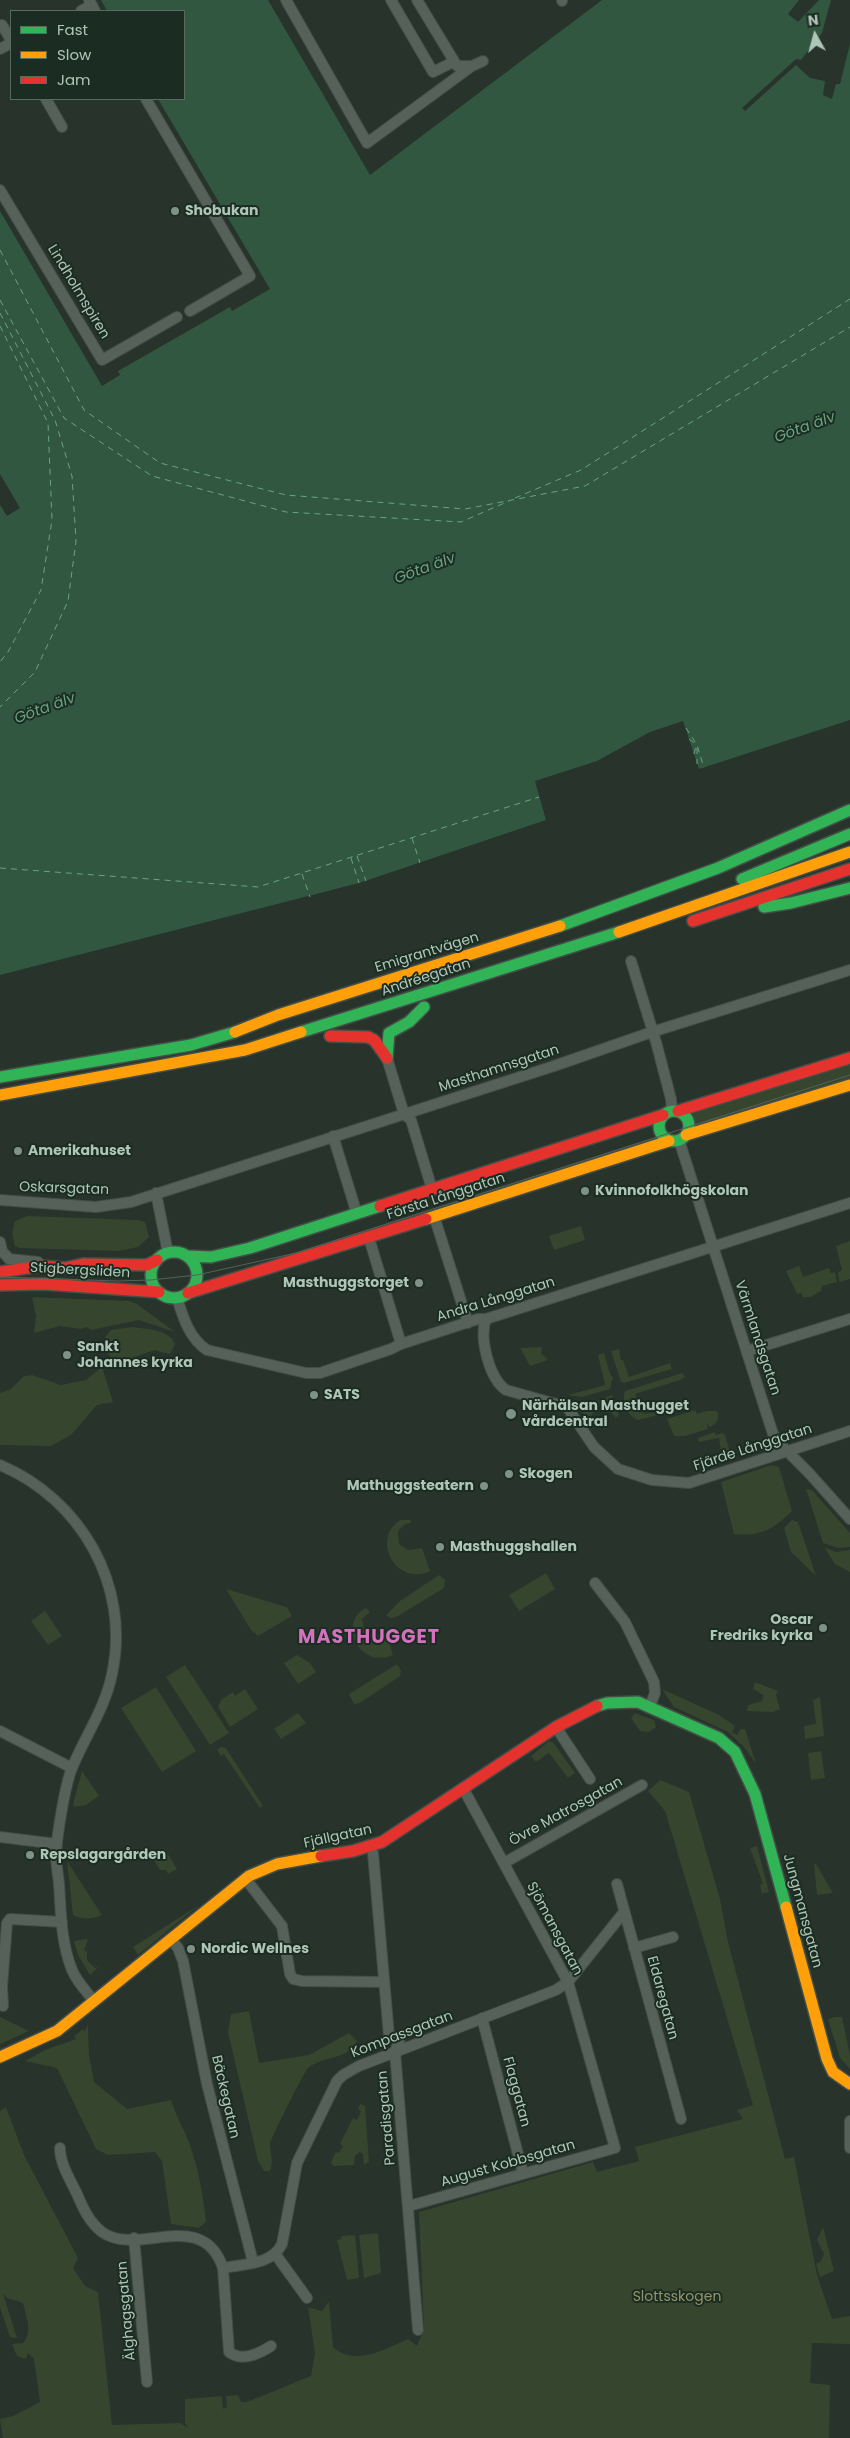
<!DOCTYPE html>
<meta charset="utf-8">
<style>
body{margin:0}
#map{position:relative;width:850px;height:2438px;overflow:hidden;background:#27332b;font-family:Poppins,sans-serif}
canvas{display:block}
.legend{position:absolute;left:10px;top:10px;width:175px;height:90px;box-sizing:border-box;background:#1b2d22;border:1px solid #576a5e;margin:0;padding:6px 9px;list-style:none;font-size:15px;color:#b0c5b8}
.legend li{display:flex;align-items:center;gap:10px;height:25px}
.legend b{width:25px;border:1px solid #576a5e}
.north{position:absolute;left:790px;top:10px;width:50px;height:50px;-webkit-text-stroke:4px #1b2d22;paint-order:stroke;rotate:353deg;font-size:14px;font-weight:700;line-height:20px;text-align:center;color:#b0c5b8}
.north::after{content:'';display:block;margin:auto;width:18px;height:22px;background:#b0c5b8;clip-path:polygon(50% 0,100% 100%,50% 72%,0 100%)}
</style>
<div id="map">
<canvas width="850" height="2438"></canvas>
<ul class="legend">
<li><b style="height:6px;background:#30b455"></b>Fast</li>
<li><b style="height:6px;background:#ff9f0a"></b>Slow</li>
<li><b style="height:6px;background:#e5322d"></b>Jam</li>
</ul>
<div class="north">N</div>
</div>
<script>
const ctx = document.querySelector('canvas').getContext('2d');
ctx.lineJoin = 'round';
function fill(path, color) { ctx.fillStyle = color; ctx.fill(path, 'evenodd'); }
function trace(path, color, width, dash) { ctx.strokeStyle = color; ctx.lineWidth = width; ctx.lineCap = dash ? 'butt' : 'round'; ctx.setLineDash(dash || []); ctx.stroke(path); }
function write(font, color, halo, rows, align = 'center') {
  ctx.font = font + ' Poppins,sans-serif'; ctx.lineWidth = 4; ctx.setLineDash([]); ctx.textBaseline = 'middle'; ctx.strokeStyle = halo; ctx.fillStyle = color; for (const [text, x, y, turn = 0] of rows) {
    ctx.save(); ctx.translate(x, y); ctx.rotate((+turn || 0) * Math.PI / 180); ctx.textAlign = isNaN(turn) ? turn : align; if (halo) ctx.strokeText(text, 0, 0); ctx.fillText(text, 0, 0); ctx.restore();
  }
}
fill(new Path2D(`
 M850 1062V1079L698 1127 693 1125 690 1117 695 1112Z
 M27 1216 138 1220 145 1222 149 1237 138 1247 119 1251 20 1248 15 1246 12 1232 15 1221Z
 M581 1226 585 1240 554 1250 549 1236Z
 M850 1241V1279L839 1282 838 1272 842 1270 836 1246Z
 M799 1266 803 1277 829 1268 831 1273 835 1272 837 1282 822 1286 821 1291 811 1297H803L801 1293 797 1294 786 1271Z
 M32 1297 130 1301 137 1304 175 1332 139 1320 91 1330 87 1327 80 1329 60 1326 34 1333 36 1316Z
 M132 1327C146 1329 169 1329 175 1344L170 1354 154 1350 122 1362C109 1361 104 1349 105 1337L111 1330Z
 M542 1347 541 1353 548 1360 530 1366 520 1348Z
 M619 1349 621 1360H623L629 1377 670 1363 672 1369 624 1383 621 1382 611 1351Z
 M604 1353 610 1374 614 1379 612 1380 610 1389 582 1397 568 1395 605 1385 598 1355Z
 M102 1367 113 1402 97 1405 71 1435 51 1446 0 1445V1393L11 1389 24 1376 32 1375 61 1385 86 1380Z
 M682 1373 685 1377 680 1380 635 1394 644 1414 661 1411 662 1414 638 1420C628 1417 621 1401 625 1391Z
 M612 1395 619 1415 616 1418 603 1403 586 1421 582 1411 583 1406Z
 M695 1410 697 1414 707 1411H717C720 1419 717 1424 710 1427L707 1424 708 1429 685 1436H674L667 1419Z
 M715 1432 716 1435 723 1433 725 1435 731 1455 722 1458 719 1438 699 1442 698 1438Z
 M772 1465 779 1467 792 1511C774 1529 760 1537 734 1534L721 1482Z
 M806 1489 812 1490 850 1533V1547L839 1548 823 1543Z
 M400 1520H410L411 1523 405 1524 398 1531 399 1544 408 1550 422 1548 430 1571C397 1587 370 1540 400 1520Z
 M792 1520 798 1522 816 1576 791 1552 784 1528Z
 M824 1547 836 1552 850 1550V1572L835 1564Z
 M546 1573 555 1589 519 1611 509 1595Z
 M439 1575 445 1580 444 1588 398 1616 391 1618 386 1615 400 1601Z
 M226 1589 287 1607 292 1616 258 1636 251 1630Z
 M366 1608 370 1612 362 1619 364 1629 370 1635H387L393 1655C359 1670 337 1622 366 1608Z
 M45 1611 62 1636 48 1645 31 1621Z
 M297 1655 310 1663 316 1672 298 1684 284 1663Z
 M397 1664 401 1671 400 1676 360 1703 354 1704 349 1694Z
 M185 1665 229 1733 210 1745 166 1677Z
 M755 1682 778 1691 776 1695 780 1709 773 1712 747 1711 748 1705 762 1701 763 1695 753 1689Z
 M156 1687 196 1751 162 1772 121 1708Z
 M245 1689 258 1709 230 1727 218 1707 221 1700 233 1692 235 1696Z
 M662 1689 719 1715 735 1726 732 1732 737 1735 741 1729H745L756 1764 744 1747 728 1732 674 1707Z
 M820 1697 824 1736 805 1739 804 1726 816 1724 813 1700Z
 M298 1713 306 1723 281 1739 274 1729Z
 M635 1713 654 1720 656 1727 649 1732 640 1731 631 1718Z
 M549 1741 553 1742 575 1773 568 1778 549 1753 536 1762 531 1756Z
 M221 1747 226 1748 263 1806 260 1808 224 1754 221 1756 217 1750Z
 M821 1751 825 1778 811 1780 808 1753Z
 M82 1771 99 1796 86 1805 75 1807 73 1804Z
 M660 1780 689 1792 720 1899 728 1942 785 2159 794 2157 817 2275 832 2319 850 2316V2344L812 2343 810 2383 830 2385 829 2438H3L0 2419 13 2416 40 2402 34 2359 28 2353 26 2359 17 2356 12 2344 23 2343C33 2332 26 2316 23 2303L7 2298 3 2294 17 2338 10 2337 0 2308V2111L6 2107 24 2155 78 2258 73 2268 85 2286 98 2292 112 2425 180 2423 188 2428 185 2423V2399L222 2396 223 2409 227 2407 226 2396 238 2395 241 2402H247L311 2376 315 2353 308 2307 322 2311 329 2301 333 2347C356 2367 384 2349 408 2339L417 2346 424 2329 419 2212 593 2162 597 2172 639 2161 635 2147 743 2119 737 2110 753 2105 665 1811 648 1791Z
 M757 1846 769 1892 762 1894 760 1885 763 1884 750 1848Z
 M165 1849 177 1869 168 1874 166 1870H160L152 1857Z
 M67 1861 102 1915C94 1919 81 1920 73 1915Z
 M814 1864H816L833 1893 817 1895Z
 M199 1905 138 1955 133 1947Z
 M86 1939 88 1940 84 1950 87 1952V1960L95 1968 101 1964 90 1975 78 1955 74 1941Z
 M249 2011 259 2063 309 2055 349 2033 357 2041C347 2061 324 2055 308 2068 304 2072 271 2138 270 2144 270 2154 274 2161 270 2171H264L258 2161 228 2032 231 2014Z
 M0 2017 29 2031 0 2044Z
 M835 2017H842L850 2055V2069L840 2058 828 2019Z
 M88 2025 89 2055 94 2082 127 2109 171 2100C175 2113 180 2122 185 2133 197 2160 203 2192 206 2222L199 2228 171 2224 162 2161 155 2152 108 2155 96 2149 57 2068 25 2061 45 2050 76 2039 74 2036 83 2029 84 2032Z
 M360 2104 365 2106 369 2162 364 2165 363 2154 360 2152 355 2156 354 2165 333 2166 331 2162 336 2152 339 2153 343 2146 340 2144 353 2118 357 2120 361 2111 358 2109Z
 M823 2227 834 2271 820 2277 816 2264 821 2261 824 2254 817 2240Z
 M378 2233 381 2273 364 2278 359 2235Z
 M355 2235 359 2278 347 2280 337 2240 341 2239V2236Z`), '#36452e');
fill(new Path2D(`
 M101 0H268L370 175 602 0H850V720L699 769 683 721 650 732 597 761 535 781 546 820 359 883 0 975V211L102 386 120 375 118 371 230 307 232 311 270 289 158 99H184V11H107Z`), '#325740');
fill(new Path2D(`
 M799 0H819L798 22 788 14Z
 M831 0H850V44L840 84H836L832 99 823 95 825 81 810 78 796 65 745 111 742 108 796 59 801 60 822 33Z
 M0 474 20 508 7 516 0 505Z`), '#27332b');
trace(new Path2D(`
 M0 250 84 410 160 463 286 495 465 509 585 486 850 327
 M0 300 64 418 152 476 286 512 461 522 509 501
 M0 313 55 420 72 476 76 541 68 601 35 672 0 707
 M0 326 48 423 52 520 41 590 8 652 0 662
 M515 498 581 470 850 299
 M686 728 697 745 704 768
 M689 739 694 743
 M697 748V764
 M694 754 696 746
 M412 838 420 863
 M357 856 366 881
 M351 858 359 883
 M0 868 258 887 539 797
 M302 874 310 897`), '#6aa37f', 1, [6, 5]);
const street = new Path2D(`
 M89 0 95 11
 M286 0 367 143 472 66
 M391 0 433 72 453 62
 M417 0 457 66H472L483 61
 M562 0V1
 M81 11 92 5
 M2 25 11 40
 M0 49 11 43
 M46 99 62 127
 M146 99 250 276 190 311
 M0 190 102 360 177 317
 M631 961 656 1042 671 1099 672 1111
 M387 1058 404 1114 411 1120 432 1189
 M333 1136 357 1214
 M679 1140 773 1434 780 1444 809 1473 850 1519
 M156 1193 168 1253
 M0 1200 96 1207 131 1202 554 1066 652 1032 850 970
 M434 1216 468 1323
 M369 1238 401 1344
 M0 1242 2 1251 9 1259 38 1262
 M177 1298C183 1317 189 1338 207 1350L306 1373H320L391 1349 401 1344 478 1319H486L850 1203
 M486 1319C479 1338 489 1378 506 1390L567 1407 594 1447 618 1469 652 1480 689 1483 850 1431
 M747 1351 850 1319
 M0 1465C81 1499 131 1586 112 1674 105 1709 85 1736 72 1768 65 1785 57 1835 56 1854 56 1864 58 1874 59 1884 61 1913 61 1943 72 1970 77 1982 86 1991 94 2001
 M595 1583 625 1622 654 1682 655 1693 650 1706
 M556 1727 590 1779
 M0 1731 72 1768
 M0 1837 57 1844
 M373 1853 389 2036 400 2038 395 2052 418 2330
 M504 1863 642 1785
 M245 1878 282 1926 290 1974 293 1979 302 1981 384 1982
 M617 1884 681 2119
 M171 1939 178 1948 183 1961 207 2084 253 2262
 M634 1948 673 1937
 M3 2006 2 1986 7 1923 10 1919 62 1922
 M482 2018 523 2173
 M850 2121V2148
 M60 2148C60 2164 70 2179 77 2194 83 2208 89 2222 102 2232 138 2258 202 2206 223 2268
 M409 2206 615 2148 568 1982 463 1788
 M134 2238 147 2382
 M276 2255 307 2298
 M271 2346C259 2354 242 2362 229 2352L223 2268C243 2264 272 2265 282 2244L297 2163 337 2081 343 2075 359 2066 556 1990 568 1982 624 1912`);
const fast = new Path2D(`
 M742 879 850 834
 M764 907 791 903 850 888
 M560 926 718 868 850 810
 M301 1032 619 932
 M387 1058 389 1033 409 1022 424 1007
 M0 1077 191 1045 235 1032
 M659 1126a15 15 0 1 1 30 0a15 15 0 1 1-30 0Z
 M151 1275a23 23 0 1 1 46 0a23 23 0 1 1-46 0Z
 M187 1256 211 1257 250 1248 380 1206
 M597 1706 607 1703 638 1702 719 1738 735 1752 755 1794 786 1907`);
const slow = new Path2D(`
 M619 932 850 852
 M235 1032 278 1015 560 926
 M0 1095 245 1050 301 1032
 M686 1135 850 1085
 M426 1219 669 1141
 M786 1907 827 2059 833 2072 850 2084
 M0 2057 57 2031 249 1876 277 1864 321 1856`);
const jam = new Path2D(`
 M693 921 850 869
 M330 1036 368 1037 374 1040 387 1058
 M678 1111 850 1058
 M380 1206 663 1115
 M0 1272 41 1266 65 1268 83 1264 147 1265 157 1260
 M0 1285 44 1284 159 1292
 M188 1293 426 1219
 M321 1856 353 1851 382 1842 556 1727 597 1706`);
trace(street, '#444e48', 12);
trace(fast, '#444e48', 14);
trace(slow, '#444e48', 14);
trace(jam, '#444e48', 14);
trace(street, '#56615a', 10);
trace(fast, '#30b455', 11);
trace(slow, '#ff9f0a', 11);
trace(jam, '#e5322d', 11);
trace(new Path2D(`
 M0 1277 118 1281 151 1280 197 1275 296 1253 850 1075`), '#56615a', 1);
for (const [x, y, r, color] of [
 [175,211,5,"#809287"],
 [18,1151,5,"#809287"],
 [585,1191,5,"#809287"],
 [419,1283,5,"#809287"],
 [67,1355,5,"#809287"],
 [314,1395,5,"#809287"],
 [511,1414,6,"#809287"],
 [509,1474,5,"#809287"],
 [484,1486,5,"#809287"],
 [440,1547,5,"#809287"],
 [823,1628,5,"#809287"],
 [30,1855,5,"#809287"],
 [191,1949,5,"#809287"]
]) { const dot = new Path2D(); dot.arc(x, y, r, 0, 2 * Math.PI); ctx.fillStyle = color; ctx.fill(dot); trace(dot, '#1b2d22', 2); }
write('bold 14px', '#b0c5b8', '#1b2d22', [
 ["Shobukan",185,211],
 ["Amerikahuset",28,1151],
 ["Kvinnofolkhögskolan",595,1191],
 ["Masthuggstorget",409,1283,"right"],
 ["Sankt",77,1347],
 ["Johannes kyrka",77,1363],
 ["SATS",324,1395],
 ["Närhälsan Masthugget",522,1406],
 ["vårdcentral",522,1422],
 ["Skogen",519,1474],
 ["Mathuggsteatern",474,1486,"right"],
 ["Masthuggshallen",450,1547],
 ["Oscar",813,1620,"right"],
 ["Fredriks kyrka",813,1636,"right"],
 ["Repslagargården",40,1855],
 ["Nordic Wellnes",201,1949]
], 'left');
write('14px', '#b0c5b8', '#1b2d22', [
 ["Lindholmspiren",78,292,59],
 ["Emigrantvägen",427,953,-17],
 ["Andréegatan",426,978,-18],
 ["Masthamnsgatan",499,1069,-18],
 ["Oskarsgatan",64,1189,2],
 ["Första Långgatan",446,1197,-18],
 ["Stigbergsliden",80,1271,3],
 ["Andra Långgatan",496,1300,-17],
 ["Värmlandsgatan",757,1338,72],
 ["Fjärde Långgatan",753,1448,-18],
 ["Övre Matrosgatan",566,1812,-29],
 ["Fjällgatan",338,1837,-12],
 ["Jungmansgatan",802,1911,75],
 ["Sjömansgatan",554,1929,62],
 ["Eldaregatan",662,1998,75],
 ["Kompassgatan",402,2035,-21],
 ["Flaggatan",516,2092,75],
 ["Bäckegatan",225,2097,77],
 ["Paradisgatan",387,2118,-95],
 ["August Kobbsgatan",508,2164,-16],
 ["Älghagsgatan",127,2311,-95]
]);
write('14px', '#949469', '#1b2d22', [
 ["Slottsskogen",677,2297]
]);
write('italic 15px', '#6aa37f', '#1b2d22', [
 ["Göta älv",805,428,-20],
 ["Göta älv",425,569,-20],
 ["Göta älv",45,709,-20]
]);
ctx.letterSpacing = '1px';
write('bold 19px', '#d371bd', '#1b2d22', [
 ["MASTHUGGET",369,1638]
]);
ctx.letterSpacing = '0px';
</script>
